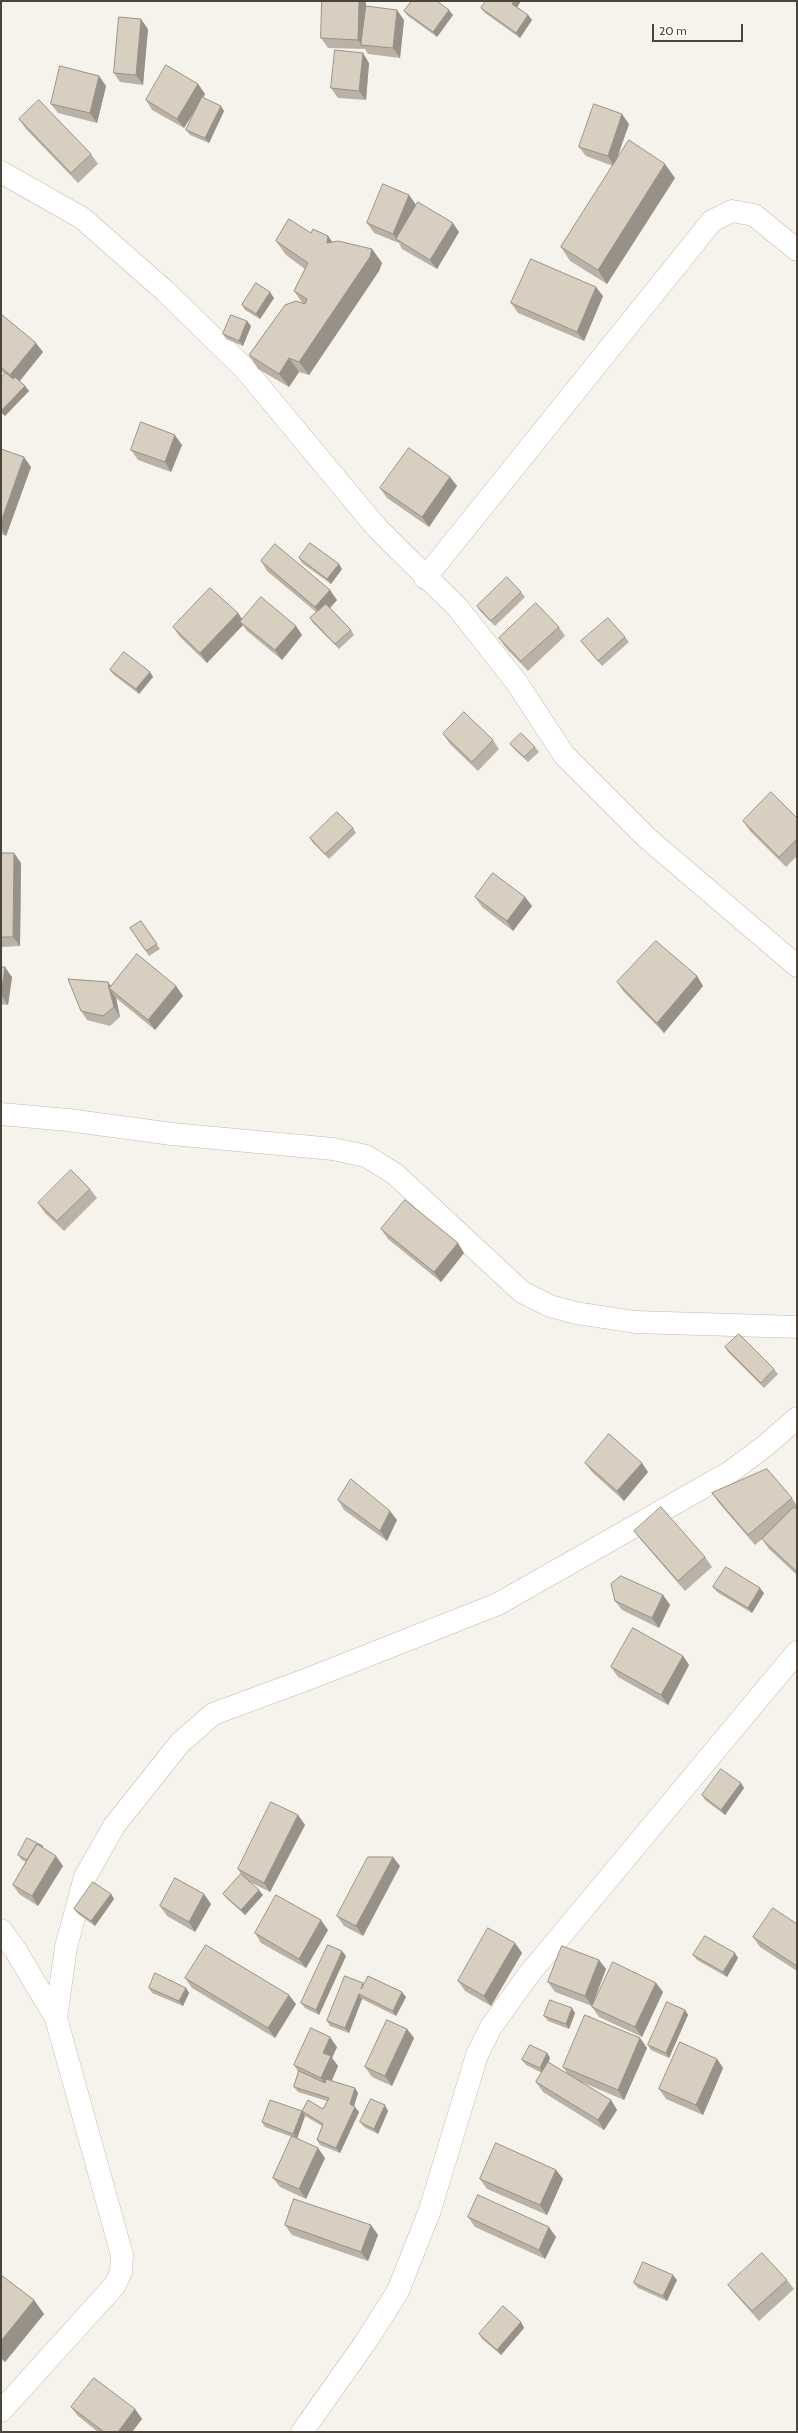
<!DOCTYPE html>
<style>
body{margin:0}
#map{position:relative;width:798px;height:2433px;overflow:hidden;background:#f6f3ec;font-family:Cabin,sans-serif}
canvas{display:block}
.frame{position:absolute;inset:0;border:2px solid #4b4439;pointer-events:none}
.scale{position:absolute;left:652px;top:24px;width:91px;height:18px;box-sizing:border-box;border:2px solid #4b4439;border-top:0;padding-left:5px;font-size:12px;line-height:14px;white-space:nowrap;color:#4b4439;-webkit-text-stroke:3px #fff;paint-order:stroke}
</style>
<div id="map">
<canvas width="798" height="2433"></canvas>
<div class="frame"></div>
<div class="scale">20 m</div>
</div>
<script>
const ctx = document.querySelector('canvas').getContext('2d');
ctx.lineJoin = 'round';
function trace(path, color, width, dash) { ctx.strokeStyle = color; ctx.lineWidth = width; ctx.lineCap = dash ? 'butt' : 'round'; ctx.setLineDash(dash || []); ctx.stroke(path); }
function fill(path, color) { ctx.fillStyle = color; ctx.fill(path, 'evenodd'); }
const minor = new Path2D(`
 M1 172 82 218 165 291 244 368 377 528 458 608 517 683 564 755 647 838 797 966
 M425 578 712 221 732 211 754 215 797 250
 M1 1114 68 1120 172 1134 333 1149 366 1156 395 1174 522 1292 550 1306 576 1313 635 1322 797 1327
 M1 1930 16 1951 56 2018 122 2255 121 2272 115 2285 1 2411
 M56 2018 66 1947 85 1877 114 1826 180 1743 213 1714 308 1679 498 1604 730 1472 765 1446 797 1418
 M302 2432 367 2340 398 2291 430 2210 477 2055 491 2027 529 1974 797 1652`);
trace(minor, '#c2bbae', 23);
trace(minor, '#fff', 22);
fill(new Path2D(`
 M521 1 517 7 528 15 532 20 520 38 485 13 481 8Z
 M366 2V6L404 20 400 58 368 54 365 49 328 48 321 38Z
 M404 11 453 15 437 37 408 16Z
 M148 29 143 85 120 82 114 73Z
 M369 63 366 100 338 98 331 88Z
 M99 76 106 86 97 123 58 113 51 104Z
 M198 84 205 94 203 98 224 111 209 143 190 135 186 130 198 106 184 128 152 110 146 100Z
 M19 119 91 154 98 164 78 183 26 129Z
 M629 124 617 159 675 178 607 284 570 261 561 247 613 166 586 156 579 147Z
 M409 195 416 205 415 207 459 232 437 269 402 249 399 243 374 233 367 223Z
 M311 233 328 236 332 242 372 249 382 263 379 271 309 375 299 372 289 387 258 369 249 355 303 304 294 291 305 269 286 255 276 241Z
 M603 296 584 341 518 313 511 303Z
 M274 298 260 319 245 310 242 305Z
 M1 314 43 352 20 381 25 386 29 391 5 416 1 413V378L5 374 1 371Z
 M247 321 251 326 243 346 226 339 223 334Z
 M182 445 171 472 138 460 131 450Z
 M1 449 31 467 6 536 1 534Z
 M450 477 457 486 429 527 387 498 380 488Z
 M299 558 342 569 331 584 302 563Z
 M261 561 337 600 330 608 351 630 354 635 339 649 313 623 310 618 316 612 267 571Z
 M521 592 525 597 495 626 480 611 477 606Z
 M242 620 296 626 302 635 282 660 247 631 243 625 207 663 180 637 173 627Z
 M559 627 565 636 528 671 506 648 499 638Z
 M625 637 629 642 602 666 581 641Z
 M110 670 150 672 153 677 139 694 114 675Z
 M443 734 493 740 499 749 478 771 450 744Z
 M510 744 535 747 539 752 528 762 514 749Z
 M797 818V856L786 867 750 831 743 821Z
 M353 828 356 833 329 859 313 843 310 838Z
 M1 853H14L21 863 20 946 1 947Z
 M475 897H525L532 906 513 931 482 907Z
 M141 921 160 949 149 956 130 928Z
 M1 967 12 977 8 1005 1 1004Z
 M697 976 703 986 664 1033 624 992 617 982Z
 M108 982 111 986H176L183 996 155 1030 116 998 120 1017 110 1026 87 1020 81 1011Z
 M90 1189 97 1198 64 1231 45 1213 38 1203Z
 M381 1229 464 1253 441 1282 388 1239Z
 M725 1347 774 1369 778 1374 764 1388 728 1352Z
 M585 1463 648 1472 624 1501 592 1472Z
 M712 1493 792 1498 797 1506V1575L769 1549 762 1539 755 1545 719 1503Z
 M338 1500 390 1511 397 1520 387 1541 344 1510Z
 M634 1531 705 1557 712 1567 685 1591 641 1540Z
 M713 1587 764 1593 752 1613 717 1592Z
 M663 1595 670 1605 659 1628 622 1610 615 1601Z
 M683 1656 689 1665 668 1705 618 1677 611 1667Z
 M741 1783 744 1788 725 1815 705 1800 702 1795Z
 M298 1815 305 1825 270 1892 250 1882 263 1895 245 1915 227 1899 223 1894 241 1874 238 1869Z
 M45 1849 63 1866 38 1906 19 1894 13 1885 26 1862 22 1860 18 1855Z
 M400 1866 363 1936 344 1926 337 1916Z
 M111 1894 114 1899 95 1926 78 1914 74 1909Z
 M211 1904 195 1932 167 1916 160 1906Z
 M797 1924V1971L760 1947 753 1937Z
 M328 1930 306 1968 261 1943 255 1933Z
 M515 1943 522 1953 491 2006 465 1991 458 1981Z
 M693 1955 738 1958 727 1977 697 1960Z
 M346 1956 319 2015 305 2008 301 2003Z
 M599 1960 606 1969 592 2006 555 1992 548 1982Z
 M185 1978 296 2004 275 2038 192 1988Z
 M656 1983 663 1992 642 2037 599 2017 592 2007Z
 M364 1984 406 1997 396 2016 362 1999 349 2033 330 2026 327 2021Z
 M149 1988H186L189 1993 183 2006 152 1993Z
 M685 2010 688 2015 669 2058 651 2050 648 2045Z
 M575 2013 569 2029 548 2021 544 2016Z
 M407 2029 414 2038 392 2086 372 2077 365 2067Z
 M640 2038 647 2048 624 2100 579 2081 611 2100 617 2110 604 2130 543 2092 536 2082 542 2073 526 2065 522 2060 547 2053 550 2058 548 2063 567 2073 563 2067Z
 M337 2047 332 2058 338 2066 332 2081 355 2088 358 2093 354 2106 359 2112 340 2153 320 2145 317 2140 322 2126 305 2116 297 2138 325 2158 306 2199 280 2187 273 2178 292 2137 265 2127 262 2122 302 2111 323 2109 327 2101 298 2092 294 2087 299 2073 294 2065Z
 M717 2059 723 2068 703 2115 666 2099 659 2089Z
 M388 2111 378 2134 364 2127 360 2122Z
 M556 2170 563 2179 547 2215 487 2189 480 2179Z
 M468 2217 556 2237 545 2259 475 2227Z
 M285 2225H371L378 2235 368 2261 292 2235Z
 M1 2275 34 2300 44 2314 5 2362 1 2359Z
 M677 2280 667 2301 638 2288 634 2283Z
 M787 2280 794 2289 759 2321 735 2294 728 2285Z
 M521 2322 524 2328 501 2355 482 2339 479 2334Z
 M71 2407 135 2409 142 2419 132 2432H98L78 2416Z`), '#bab2a6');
fill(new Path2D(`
 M359 1H365L366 2 365 45H361L365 49 358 40Z
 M514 1H521L516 9 512 4Z
 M397 10 404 20 400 58 393 48Z
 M449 10 453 15 437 37 433 32Z
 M528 15 532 20 520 38 516 33Z
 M141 19 148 29 143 85 136 75Z
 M363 53 369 63 366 100 359 91Z
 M99 76 106 86 97 123 90 113Z
 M198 84 205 94 184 128 177 119Z
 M221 106 224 111 209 143 205 138Z
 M622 114 629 124 614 166 608 156Z
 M665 164 675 178 607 284 598 270Z
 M409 195 416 205 400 242 397 240 393 234Z
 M453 223 459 232 437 269 430 260Z
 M328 236 338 250 327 243Z
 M372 249 382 263 379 271 309 375 299 362Z
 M596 287 603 296 584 341 577 332Z
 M270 292 274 298 260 319 256 314Z
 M247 321 251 326 243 346 239 341Z
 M36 343 43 352 17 384 10 375Z
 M289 358 299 372 289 387 279 374Z
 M25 386 29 391 5 416 1 411Z
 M175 435 182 445 171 472 165 462Z
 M24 457 31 467 6 536 1 528V522Z
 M450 477 457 486 429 527 422 517Z
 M339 564 342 569 331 584 327 579Z
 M330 590 337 600 322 617 315 607Z
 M238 613 245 623 240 622 243 625 207 663 200 653Z
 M296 626 302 635 282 660 275 650Z
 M150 672 153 677 139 694 136 689Z
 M14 853 21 863 20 946 13 937Z
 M525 897 532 906 513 931 507 921Z
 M5 967 12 977 8 1005 1 995Z
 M697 976 703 986 664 1033 657 1023Z
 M108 982 115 992 109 988 116 998 120 1017 114 1007Z
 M176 986 183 996 155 1030 148 1020Z
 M458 1243 464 1253 441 1282 434 1272Z
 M642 1463 648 1472 624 1501 617 1491Z
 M390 1511 397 1520 387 1541 380 1531Z
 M760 1588 764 1593 752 1613 748 1608Z
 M663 1595 670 1605 659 1628 652 1618Z
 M683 1656 689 1665 668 1705 661 1695Z
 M741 1783 744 1788 725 1815 721 1810Z
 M298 1815 305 1825 270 1892 264 1883Z
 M56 1856 63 1866 38 1906 32 1896Z
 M393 1857 400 1866 363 1936 356 1926Z
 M259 1890 263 1895 245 1915 241 1910Z
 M111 1894 114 1899 95 1926 91 1921Z
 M204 1894 211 1904 195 1932 189 1922Z
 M321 1920 328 1930 306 1968 299 1959Z
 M515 1943 522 1953 491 2006 484 1996Z
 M342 1951 346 1956 319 2015 316 2010Z
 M735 1953 738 1958 727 1977 723 1972Z
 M599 1960 606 1969 592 2006 585 1996Z
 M656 1983 663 1992 642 2037 635 2027Z
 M186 1988 189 1993 183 2006 179 2001Z
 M402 1992 406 1997 396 2016 393 2011Z
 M359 1994 362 1999 349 2033 345 2028Z
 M289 1995 296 2004 275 2038 268 2028Z
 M572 2008 575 2013 569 2029 566 2024Z
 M685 2010 688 2015 669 2058 666 2053Z
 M407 2029 414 2038 392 2086 385 2076Z
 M330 2037 337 2047 332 2058 338 2066 328 2088 321 2078 323 2053Z
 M640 2038 647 2048 624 2100 618 2090Z
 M547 2053 550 2058 543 2074 540 2068Z
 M717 2059 723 2068 703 2115 696 2105Z
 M355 2088 358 2093 353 2109 350 2104Z
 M611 2100 617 2110 604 2130 598 2120Z
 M385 2105 388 2111 378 2134 374 2129Z
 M355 2107 359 2112 340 2153 336 2148Z
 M302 2111 305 2116 297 2139 293 2134Z
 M318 2148 325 2158 306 2199 299 2189Z
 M556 2170 563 2179 547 2215 540 2205Z
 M371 2225 378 2235 368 2261 361 2252Z
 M549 2227 556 2237 545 2259 539 2250Z
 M673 2275 677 2280 667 2301 663 2296Z
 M34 2300 44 2314 5 2362 1 2357V2341Z
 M521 2322 524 2328 501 2355 497 2350Z
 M135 2409 142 2419 132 2432H118Z`), '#979187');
const building = new Path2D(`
 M322 1H359L358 40 321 38Z
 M412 1H437L449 10 433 32 404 11Z
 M486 1H514L512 4 528 15 516 33 481 8Z
 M366 6 397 10 393 48 361 45Z
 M119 17 141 19 136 75 114 73Z
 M335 50 363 53 359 91 331 88Z
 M166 65 198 84 177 119 146 100Z
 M60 66 99 76 90 113 51 104Z
 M202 97 221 106 205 138 186 130Z
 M39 100 91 154 71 173 19 119Z
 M594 104 622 114 608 156 579 147Z
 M629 140 665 164 598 270 561 247Z
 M383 184 409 195 393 234 367 223Z
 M418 202 453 223 430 260 396 239Z
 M289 219 311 233 313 229 328 236 327 243 338 241 372 249 370 257 299 362 289 358 279 374 249 355 285 305 296 301 305 304 307 299 294 291 308 263 276 241Z
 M531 259 596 287 577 332 511 303Z
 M256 283 270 292 256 314 242 305Z
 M1 314 36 343 10 375 1 367Z
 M231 315 247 321 239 341 223 334Z
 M6 373 13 379 15 377 25 386 1 411V378Z
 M141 422 175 435 165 462 131 450Z
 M409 448 450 477 422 517 380 488Z
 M1 449 24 457 1 522Z
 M310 543 339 564 327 579 299 558Z
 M275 544 330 590 315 607 261 561Z
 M507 577 521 592 491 621 477 606Z
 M210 588 238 613 200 653 173 627Z
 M261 597 296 626 275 650 240 622Z
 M536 603 559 627 521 661 499 638Z
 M326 604 351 630 335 644 310 618Z
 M608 618 625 637 598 661 581 641Z
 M124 652 150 672 136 689 110 670Z
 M464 712 493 740 472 762 443 734Z
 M521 733 535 747 524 757 510 744Z
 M771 792 797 818V839L779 857 743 821Z
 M337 812 353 828 325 854 310 838Z
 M1 853H14L13 937H1Z
 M493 873 525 897 507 921 475 897Z
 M141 921 157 944 146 951 130 928Z
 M656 941 697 976 657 1023 617 982Z
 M137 954 176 986 148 1020 109 988 114 1007 103 1016 81 1011 68 979 108 982 109 988Z
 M1 967H5L1 995Z
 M71 1170 90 1189 57 1221 38 1203Z
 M405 1200 458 1243 434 1272 381 1229Z
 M739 1334 774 1369 761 1383 725 1347Z
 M609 1434 642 1463 617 1491 585 1463Z
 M767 1469 792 1498 748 1535 712 1493Z
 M351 1479 390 1511 380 1531 338 1500Z
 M661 1507 705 1557 678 1581 634 1531Z
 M794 1507 797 1510V1572L762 1539Z
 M726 1567 760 1588 748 1608 713 1587Z
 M621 1576 663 1595 652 1618 615 1601 611 1584Z
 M633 1628 683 1656 661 1695 611 1667Z
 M721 1769 741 1783 721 1810 702 1795Z
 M271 1802 298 1815 264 1883 238 1869Z
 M27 1838 43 1846 42 1847 37 1844 27 1860 18 1855Z
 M37 1844 56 1856 32 1896 13 1885Z
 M368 1857H393L356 1926 337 1916Z
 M241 1874 259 1890 241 1910 223 1894Z
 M175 1878 204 1894 189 1922 160 1906Z
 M93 1882 111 1894 91 1921 74 1909Z
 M276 1895 321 1920 299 1959 255 1933Z
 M773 1908 797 1924V1966L753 1937Z
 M488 1928 515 1943 484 1996 458 1981Z
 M705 1936 735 1953 723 1972 693 1955Z
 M206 1945 289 1995 268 2028 185 1978Z
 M328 1945 342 1951 316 2010 301 2003Z
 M562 1946 599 1960 585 1996 548 1982Z
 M613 1962 656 1983 635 2027 592 2007Z
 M155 1973 186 1988 179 2001 149 1988Z
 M345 1976 363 1983 361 1989 368 1976 402 1992 393 2011 359 1994 345 2028 327 2021Z
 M550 2000 572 2008 566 2024 544 2016Z
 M667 2002 685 2010 666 2053 648 2045Z
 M585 2015 640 2038 618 2090 563 2067Z
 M387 2020 407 2029 385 2076 365 2067Z
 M311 2028 330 2037 323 2053 331 2056 321 2078 294 2065Z
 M680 2042 717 2059 696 2105 659 2089Z
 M530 2045 547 2053 540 2068 522 2060Z
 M548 2062 611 2100 598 2120 536 2082Z
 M299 2071 325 2083 326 2079 355 2088 350 2104 355 2107 336 2148 317 2140 323 2124 302 2111 293 2134 262 2122 270 2100 302 2111 308 2100 323 2109 329 2098 294 2087Z
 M371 2099 385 2105 374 2129 360 2122Z
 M292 2136 318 2148 299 2189 273 2178Z
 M496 2143 556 2170 540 2205 480 2179Z
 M478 2195 549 2227 539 2250 468 2217Z
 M294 2199 371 2225 361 2252 285 2225Z
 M762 2253 787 2280 752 2311 728 2285Z
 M643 2262 673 2275 663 2296 634 2283Z
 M1 2275 34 2300 1 2341Z
 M503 2306 521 2322 497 2350 479 2334Z
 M94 2378 135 2409 118 2432H104L71 2407Z`);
fill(building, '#d8cfc1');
trace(building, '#979187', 1);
</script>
